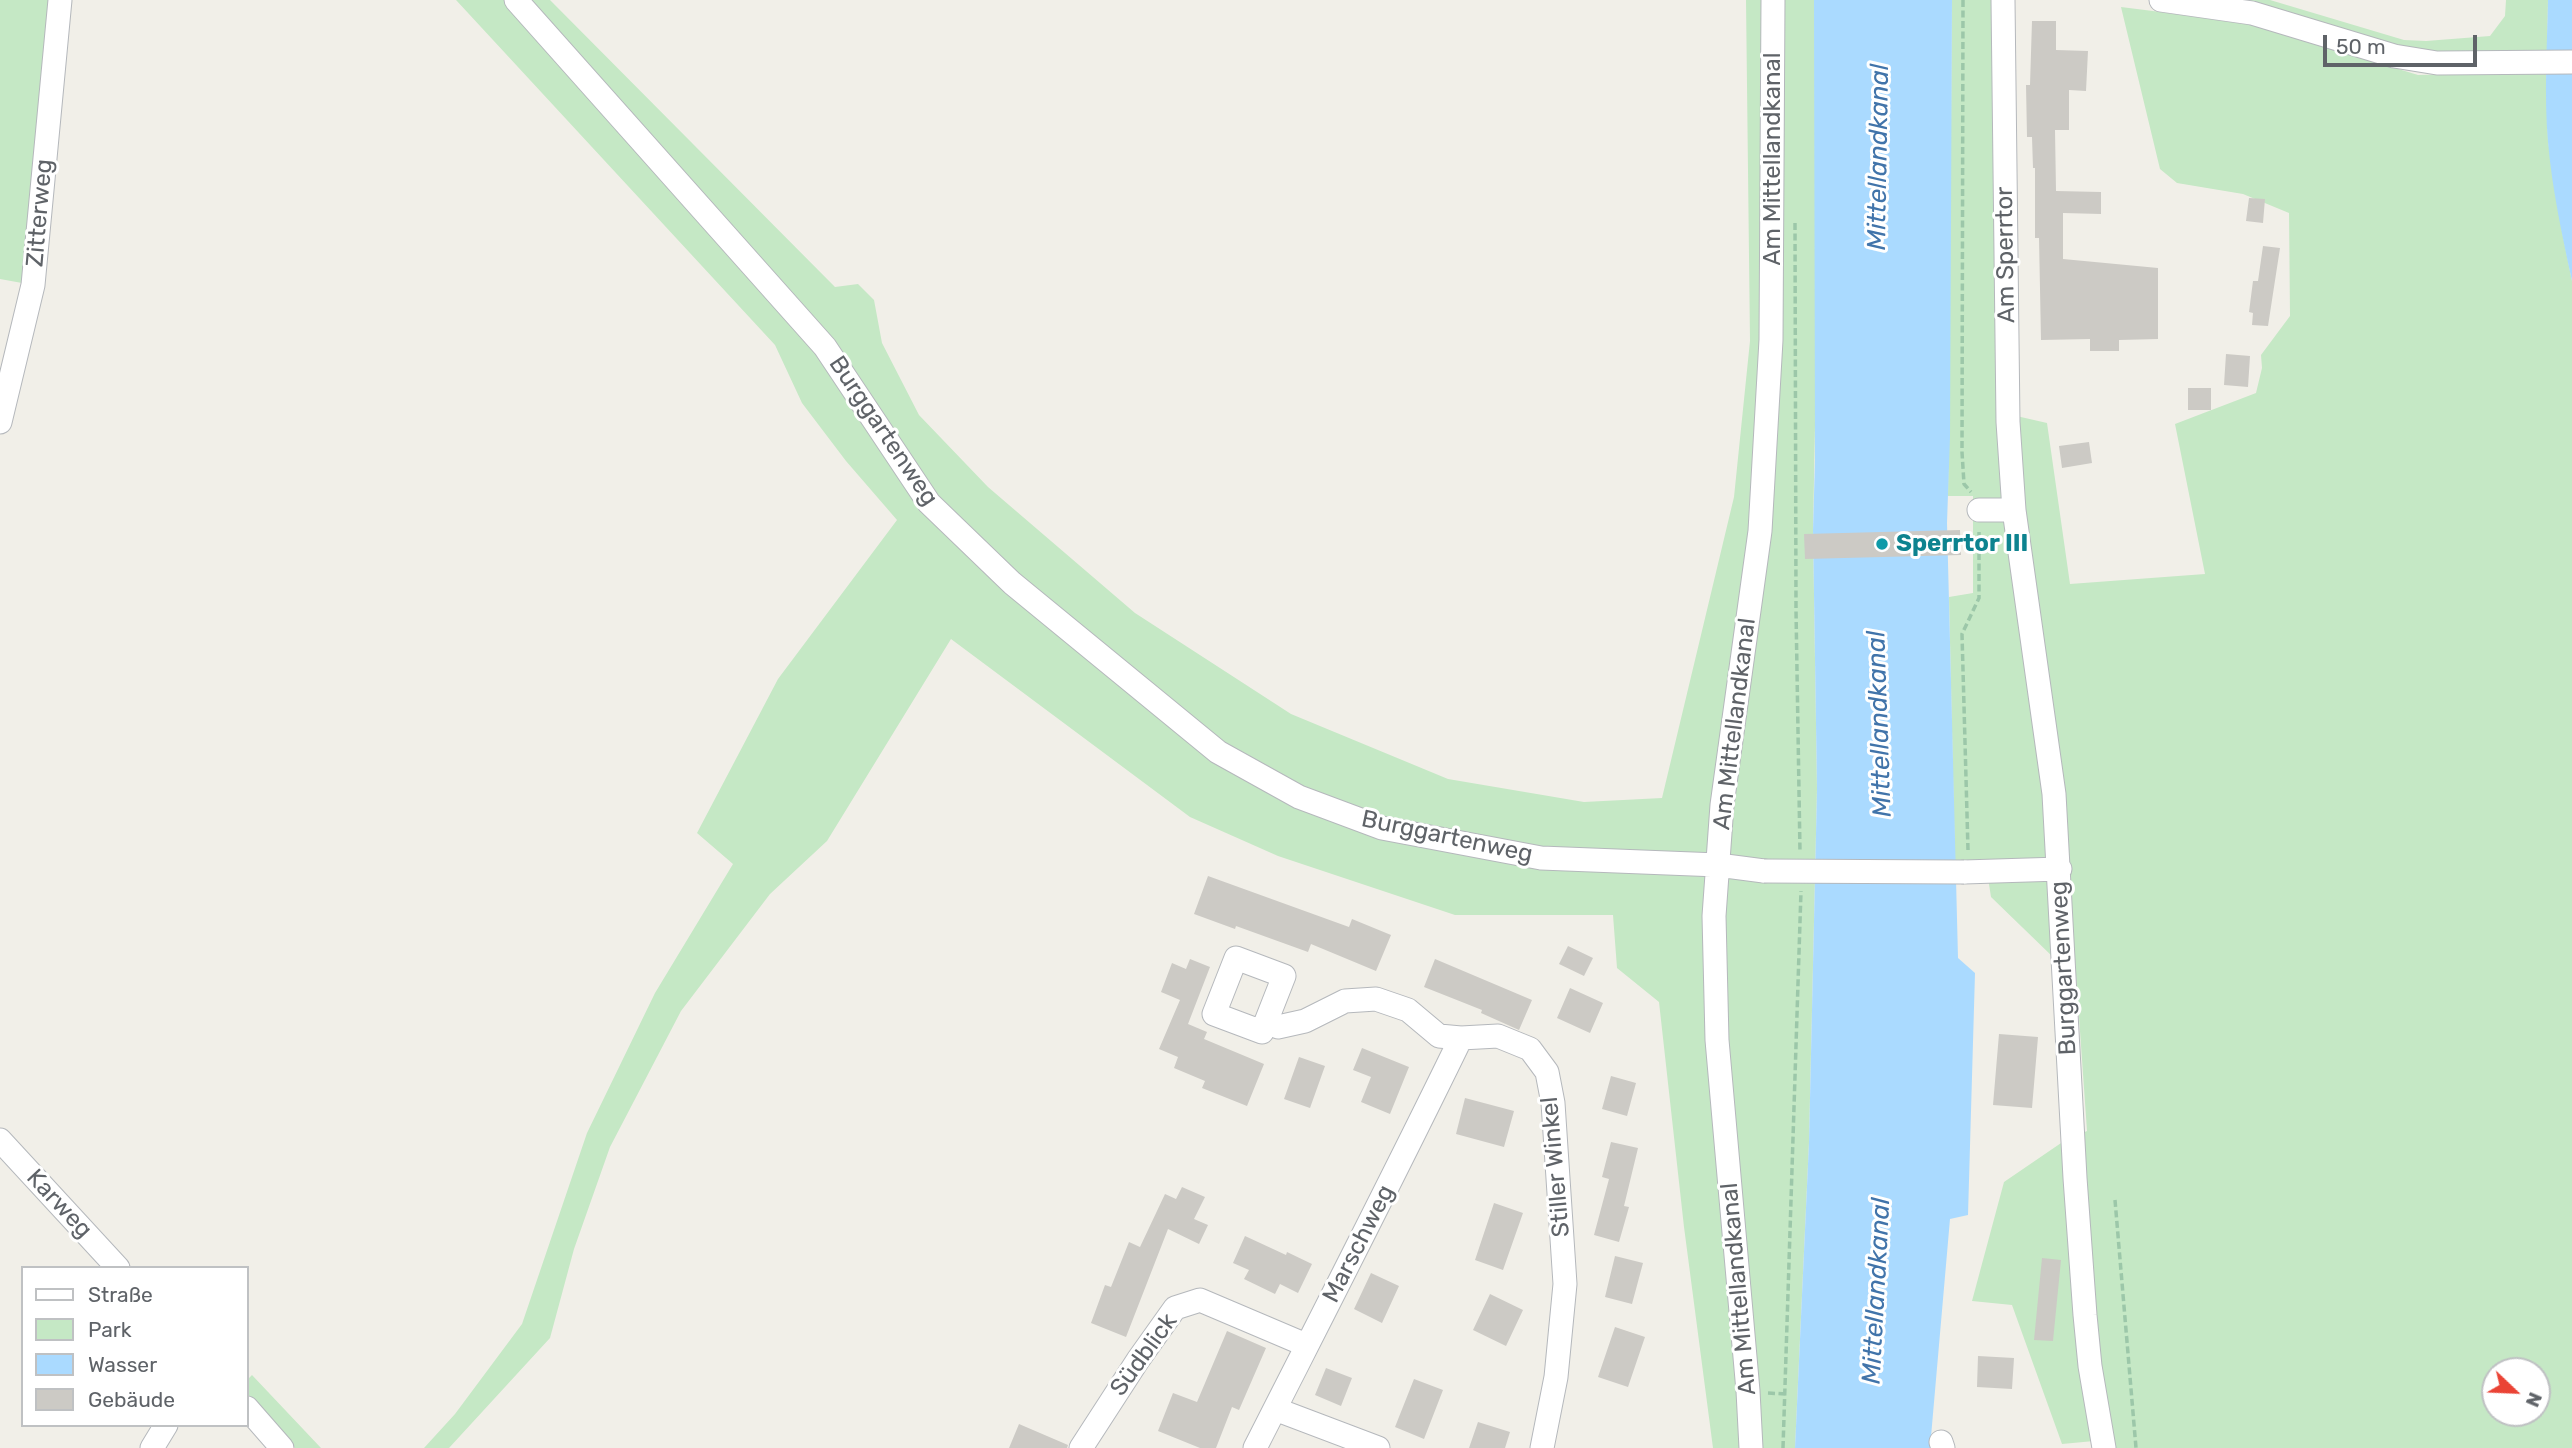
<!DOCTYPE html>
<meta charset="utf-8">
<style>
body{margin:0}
#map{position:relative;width:2572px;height:1448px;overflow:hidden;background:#f1efe8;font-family:Rubik,sans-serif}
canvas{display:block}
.legend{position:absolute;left:21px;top:1266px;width:228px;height:161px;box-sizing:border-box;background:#fff;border:2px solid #bfc1c3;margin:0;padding:9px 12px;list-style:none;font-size:21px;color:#5f6368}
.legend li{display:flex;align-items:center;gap:14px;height:35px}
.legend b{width:35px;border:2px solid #bfc1c3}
.north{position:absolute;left:2481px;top:1357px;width:70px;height:70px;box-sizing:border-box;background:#fff;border:2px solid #bfc1c3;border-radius:50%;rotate:113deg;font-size:19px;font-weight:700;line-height:28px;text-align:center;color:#5f6368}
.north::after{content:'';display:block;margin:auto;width:24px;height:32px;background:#ea4335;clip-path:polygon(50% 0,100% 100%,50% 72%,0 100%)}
.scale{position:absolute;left:2323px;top:35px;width:154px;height:32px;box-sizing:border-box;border:4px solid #5f6368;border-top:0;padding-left:9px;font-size:21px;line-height:24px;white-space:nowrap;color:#5f6368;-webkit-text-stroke:5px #fff;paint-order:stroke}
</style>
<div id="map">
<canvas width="2572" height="1448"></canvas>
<ul class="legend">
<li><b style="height:9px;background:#fff"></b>Straße</li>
<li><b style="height:19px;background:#c5e8c5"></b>Park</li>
<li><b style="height:19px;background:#aadaff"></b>Wasser</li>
<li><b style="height:19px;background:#cccac5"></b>Gebäude</li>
</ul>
<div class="north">N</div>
<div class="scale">50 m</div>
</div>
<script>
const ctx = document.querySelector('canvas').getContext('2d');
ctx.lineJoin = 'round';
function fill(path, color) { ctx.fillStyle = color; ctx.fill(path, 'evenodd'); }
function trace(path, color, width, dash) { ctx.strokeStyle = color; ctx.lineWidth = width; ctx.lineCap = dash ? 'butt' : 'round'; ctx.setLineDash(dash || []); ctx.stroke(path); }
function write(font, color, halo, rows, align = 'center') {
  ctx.font = font + ' Rubik,sans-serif'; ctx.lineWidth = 6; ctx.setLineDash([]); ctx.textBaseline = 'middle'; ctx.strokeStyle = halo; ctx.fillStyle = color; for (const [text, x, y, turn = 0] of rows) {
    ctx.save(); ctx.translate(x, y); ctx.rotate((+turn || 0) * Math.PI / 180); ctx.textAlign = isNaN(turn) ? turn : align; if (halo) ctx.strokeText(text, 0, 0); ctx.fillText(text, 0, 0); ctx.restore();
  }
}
fill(new Path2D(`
 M0 0H60L33 285 0 279Z
 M456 0H550L835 287 858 284 874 300 882 343 919 415 988 487 1135 613 1291 714 1448 779 1584 802 1662 798 1734 497 1750 341 1746 0H1815V427L1813 530 1817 789 1809 1142 1795 1448H1713L1684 1227 1659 1002 1617 968 1613 915H1455L1278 856 1190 817 951 639 827 841 770 894 681 1011 610 1147 574 1249 550 1338 449 1448H424L455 1414 522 1324 587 1133 655 993 733 864 697 833 778 679 897 520 846 461 802 403 775 345Z
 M1952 0H1996L1999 412 2047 423 2070 584 2205 574 2175 424 2256 393 2262 368 2261 355 2290 316 2289 213 2243 194 2177 183 2160 169 2121 7 2248 23 2418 75 2546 72 2548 141 2562 231 2572 281V1448H2114L2094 1441 2062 1444 2012 1305 1972 1301 2004 1182 2064 1141 2087 1131 2075 960 2054 958 1991 897 1986 865H1955L1949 597 1973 593V496H1948ZM2495 1371H2537V1413H2495Z
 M2187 0H2270L2404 40 2426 41 2490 36 2505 16 2506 0H2548L2547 54 2411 56Z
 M252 1375 321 1448H295L247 1394V1380Z`), '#c5e8c5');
fill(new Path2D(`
 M1814 0H1952L1950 437 1947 523 1958 958 1975 973 1968 1215 1950 1219 1930 1448H1795L1809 1142 1817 789 1813 530 1815 460Z
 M2548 0H2572V281C2562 235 2552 188 2548 142 2544 95 2547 47 2548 0Z`), '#aadaff');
fill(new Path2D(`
 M2032 21H2056V50L2088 51 2086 91 2069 90V130H2055L2056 191 2101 192V214L2063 213V259L2158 268V339L2119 340V351H2090V339L2041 340 2039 238H2035V168H2033L2032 137H2027L2026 85H2030Z
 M2249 198 2265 199 2263 223 2246 221Z
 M2263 246 2280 248 2268 326 2252 325 2253 313 2249 312 2253 281H2258Z
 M2226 354 2250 356 2248 387 2224 385Z
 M2188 388H2211V410H2188Z
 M2089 442 2092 463 2062 468 2059 446Z
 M1960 530 1961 555 1805 559 1804 534Z
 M1208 876 1349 927 1352 919 1391 935 1376 971 1311 944 1308 952 1236 926 1235 929 1194 914Z
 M1568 946 1593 958 1584 976 1559 964Z
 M1190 959 1210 967 1188 1024 1207 1032 1204 1039 1264 1064 1247 1106 1202 1088 1205 1081 1174 1068 1178 1057 1159 1049 1180 1000 1161 992 1172 963 1186 969Z
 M1435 959 1532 1000 1519 1030 1481 1013 1482 1010 1424 987Z
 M1570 988 1603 1003 1590 1033 1557 1018Z
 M1999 1034 2038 1037 2032 1108 1993 1105Z
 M1362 1048 1409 1067 1390 1114 1361 1102 1371 1077 1353 1070Z
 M1299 1057 1325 1066 1310 1108 1284 1099Z
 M1611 1076 1636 1083 1627 1116 1602 1109Z
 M1465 1098 1514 1111 1504 1147 1456 1134Z
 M1611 1142 1638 1148 1624 1206 1629 1207 1619 1242 1594 1235 1609 1179 1602 1177Z
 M1182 1187 1205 1197 1194 1219 1208 1225 1199 1244 1168 1229 1126 1337 1091 1323 1105 1285 1111 1287 1129 1242 1140 1247 1165 1194 1176 1199Z
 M1494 1203 1523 1213 1503 1270 1475 1260Z
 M1245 1236 1286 1255 1287 1252 1312 1264 1298 1293 1280 1284 1275 1294 1244 1279 1249 1270 1233 1263Z
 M1615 1256 1643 1263 1632 1304 1605 1297Z
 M2042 1258 2061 1260 2053 1341 2034 1340Z
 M1371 1273 1399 1286 1382 1323 1354 1309Z
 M1490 1294 1523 1310 1506 1346 1473 1330Z
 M1615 1327 1645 1337 1628 1387 1598 1377Z
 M1227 1331 1266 1348 1239 1410 1232 1407 1216 1448H1200L1158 1431 1173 1393 1197 1402Z
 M1978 1356 2014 1358 2012 1389 1977 1387Z
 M1326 1368 1352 1378 1341 1406 1315 1395Z
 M1414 1379 1443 1390 1424 1439 1395 1427Z
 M1478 1422 1510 1432 1505 1448H1469Z
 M1019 1424 1068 1445 1067 1448H1009Z`), '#cccac5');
const minor = new Path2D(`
 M516 0 825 347 929 503 1012 583 1218 752 1299 797 1382 828 1541 858 1718 865 1764 871
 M2003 0 2008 422 2014 510 2054 794 2075 1178 2085 1315 2090 1366 2104 1448
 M2161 0 2252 13 2394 56 2437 63 2572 62
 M0 422 33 285 60 0
 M1979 510H2014
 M1964 872 2060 869
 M1236 958 1284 976 1262 1032 1214 1014Z
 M1266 1022 1278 1027 1305 1021 1345 1001 1376 999 1408 1010 1439 1036 1461 1038 1498 1036 1530 1049 1547 1072 1553 1103 1565 1284 1556 1377 1542 1448
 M0 1140 118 1268
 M247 1408 282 1448
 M1275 1409 1378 1448
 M1941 1442 1943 1448
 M152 1448 166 1425
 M1081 1448 1138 1360 1175 1308 1200 1300 1306 1345
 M1255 1448C1324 1312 1394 1176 1461 1038
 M1751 1448 1748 1391 1717 1040 1714 916 1722 805 1760 531 1771 340 1773 0`);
trace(minor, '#b5b8bc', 25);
trace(new Path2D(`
 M1963 0 1962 452 1964 484 1971 492
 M1795 223 1796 610 1800 852
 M1968 850 1962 634 1979 598V530
 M2115 1200 2136 1448
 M1768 1393 1786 1394
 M1783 1448 1801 891`), '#9cc7a9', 3.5, [7, 3.5]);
trace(minor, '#fff', 23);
const minorBridge = new Path2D(`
 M1764 871 1964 872`);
trace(minorBridge, '#b5b8bc', 25, []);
trace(minorBridge, '#fff', 23);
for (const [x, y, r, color] of [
 [1882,544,7,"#0f9aa8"]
]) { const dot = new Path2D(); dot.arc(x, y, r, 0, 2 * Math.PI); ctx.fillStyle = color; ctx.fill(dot); trace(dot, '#fff', 2.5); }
write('24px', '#5f6368', '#fff', [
 ["Am Mittellandkanal",1773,159,-90],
 ["Zitterweg",40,213,-85],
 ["Am Sperrtor",2006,255,-91],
 ["Burggartenweg",883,431,56],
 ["Am Mittellandkanal",1735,724,-83],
 ["Burggartenweg",1447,837,12],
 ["Burggartenweg",2064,968,-93],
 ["Stiller Winkel",1556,1167,-95],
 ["Karweg",59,1204,47],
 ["Marschweg",1359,1244,-63],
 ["Am Mittellandkanal",1739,1289,-95],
 ["Südblick",1144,1355,-54]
]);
write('bold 24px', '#0d838f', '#fff', [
 ["Sperrtor III",1896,544]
], 'left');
write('italic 26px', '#4174aa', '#fff', [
 ["Mittellandkanal",1879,157,-89],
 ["Mittellandkanal",1880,724,-92],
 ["Mittellandkanal",1877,1291,-87]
]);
</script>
